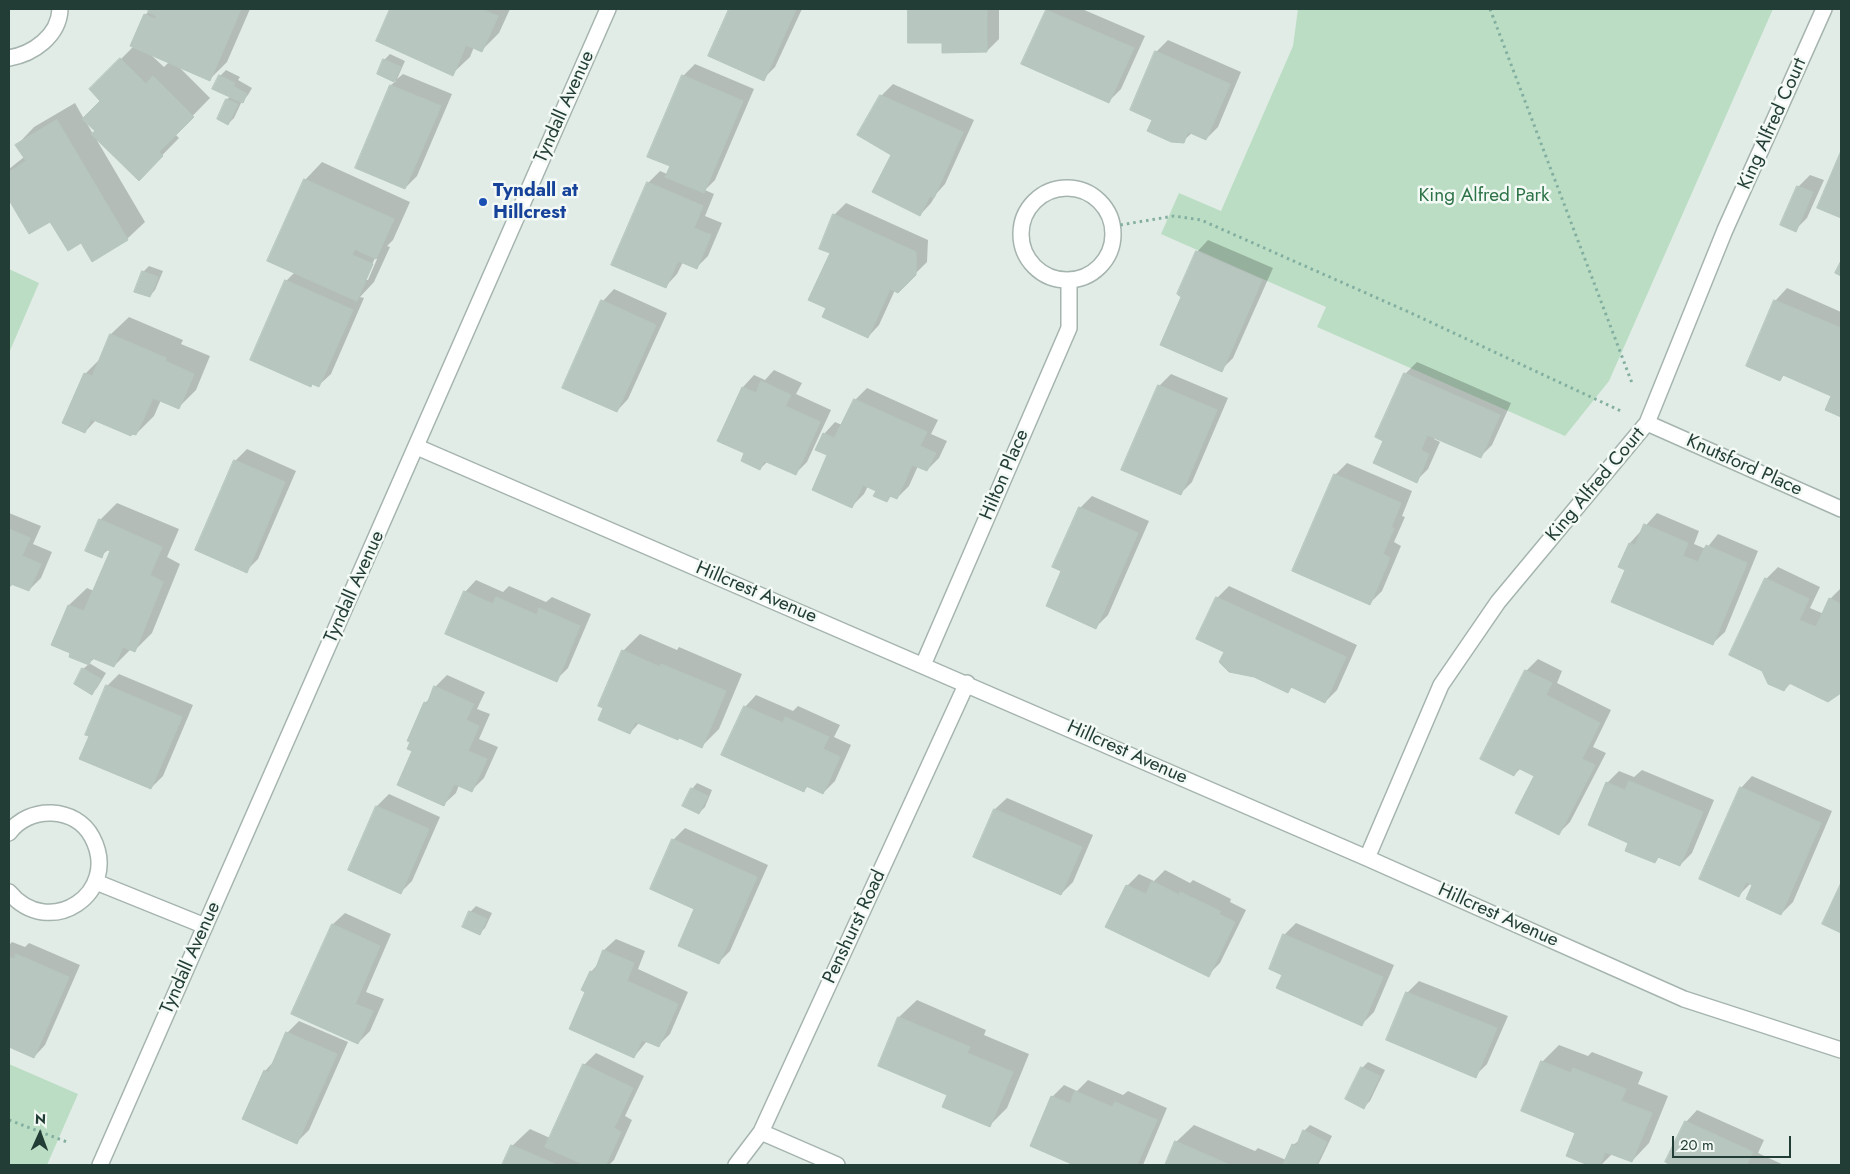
<!DOCTYPE html>
<style>
body{margin:0}
#map{position:relative;width:1850px;height:1174px;overflow:hidden;background:#e2ece7;font-family:Jost,sans-serif}
canvas{display:block}
.frame{position:absolute;inset:0;border:10px solid #223d35;pointer-events:none}
.north{position:absolute;left:15px;top:1109px;width:50px;height:50px;-webkit-text-stroke:4px #f3f9f5;paint-order:stroke;rotate:2deg;font-size:14px;font-weight:700;line-height:20px;text-align:center;color:#223d35}
.north::after{content:'';display:block;margin:auto;width:18px;height:22px;background:#223d35;clip-path:polygon(50% 0,100% 100%,50% 72%,0 100%)}
.scale{position:absolute;left:1672px;top:1136px;width:119px;height:22px;box-sizing:border-box;border:2px solid #223d35;border-top:0;padding-left:6px;font-size:15px;line-height:18px;white-space:nowrap;color:#223d35;-webkit-text-stroke:4px #f3f9f5;paint-order:stroke}
</style>
<div id="map">
<canvas width="1850" height="1174"></canvas>
<div class="frame"></div>
<div class="north">N</div>
<div class="scale">20 m</div>
</div>
<script>
const ctx = document.querySelector('canvas').getContext('2d');
ctx.lineJoin = 'round';
function fill(path, color) { ctx.fillStyle = color; ctx.fill(path, 'evenodd'); }
function trace(path, color, width, dash) { ctx.strokeStyle = color; ctx.lineWidth = width; ctx.lineCap = dash ? 'butt' : 'round'; ctx.setLineDash(dash || []); ctx.stroke(path); }
function write(font, color, halo, rows, align = 'center') {
  ctx.font = font + ' Jost,sans-serif'; ctx.lineWidth = 5; ctx.setLineDash([]); ctx.textBaseline = 'middle'; ctx.strokeStyle = halo; ctx.fillStyle = color; for (const [text, x, y, turn = 0] of rows) {
    ctx.save(); ctx.translate(x, y); ctx.rotate((+turn || 0) * Math.PI / 180); ctx.textAlign = isNaN(turn) ? turn : align; if (halo) ctx.strokeText(text, 0, 0); ctx.fillText(text, 0, 0); ctx.restore();
  }
}
fill(new Path2D(`
 M1298 9H1773L1609 381 1565 436 1317 327 1326 307 1161 234 1179 193 1221 211 1293 46Z
 M9 269 39 283 9 353Z
 M9 1064 78 1094 47 1165H9Z`), '#bbddc4');
fill(new Path2D(`
 M151 9H250L227 62 209 80 177 65 210 98 175 134 179 138 139 179 95 137 145 222 127 239 81 241 51 220 29 232 9 197V169L24 157 17 145 34 127 75 103 84 119 102 101 91 89 134 46 145 15ZM150 54 169 62 164 67ZM86 122 96 131 93 134Z
 M391 9H510L499 33 481 51 474 47 470 57 452 74 377 40Z
 M730 9H802L775 67 763 79 709 55Z
 M909 9H999V39L987 51 943 42H909Z
 M1048 9H1082L1145 36 1121 89 1109 101 1023 63Z
 M1168 40 1241 72 1218 127 1206 139 1192 133 1183 141 1154 119 1156 52Z
 M390 54 405 61 397 79 403 74 452 94 417 176 405 188 357 167 391 85 396 81 378 73 384 60Z
 M695 64 754 89 715 180 705 190 714 194 705 216 722 223 708 256 696 268 683 262 677 274 666 286 648 183 660 171 667 174 671 166 683 76Z
 M226 70 240 77 238 80 252 88 248 95 242 101 234 118 228 124 218 119 227 99 231 96 220 76Z
 M893 84 974 120 945 184 937 193 931 203 920 215 893 154 881 96Z
 M1841 154V217L1818 207Z
 M322 162 410 202 393 240 387 246 390 247 374 282 360 297 364 298 331 374 319 385 313 383 311 386 286 281 295 272 305 180ZM375 258 377 259 368 280H365Z
 M1810 175 1824 180 1807 218 1795 230 1798 187Z
 M846 203 928 240 927 262 898 291 895 290 879 325 868 337 827 307 834 215Z
 M1208 240 1273 268 1233 358 1221 370 1197 252Z
 M149 266 163 271 155 290 150 296 143 272Z
 M1787 288 1841 312V415L1827 409 1833 395 1785 374 1780 379 1748 366 1776 300Z
 M614 289 667 313 628 399 617 411 603 301Z
 M129 317 183 340 181 344 210 356 196 390 178 408 161 400 154 416 136 434 96 420 85 432V374L102 357 111 334Z
 M1417 362 1511 403 1492 445 1480 457 1435 437 1434 439 1440 442 1428 469 1416 481 1385 440 1405 374Z
 M774 370 802 383 796 394 831 410 807 462 795 474 768 461 760 469 746 452 743 387 754 375 765 380Z
 M1171 374 1228 398 1192 482 1180 494 1159 386Z
 M867 388 938 420 931 434 947 441 939 458 927 470 918 466 909 486 897 498 892 495 887 501 878 490 868 486 864 494 852 506 829 455 824 434 835 422 842 425 855 400Z
 M247 449 296 471 258 559 246 571 235 461Z
 M1347 463 1412 491 1402 516 1405 517 1394 542 1401 546 1382 591 1370 603 1335 475Z
 M1092 496 1149 521 1108 615 1096 627 1063 570 1080 508Z
 M117 503 179 529 167 557 180 564 152 633 135 650 131 649 114 666 95 658 89 663 106 673 97 688 92 693 83 669 89 664 72 653 52 645 69 605 87 588 94 591 111 550 109 549 101 556 100 520Z
 M9 513 41 526 33 544 52 552 41 578 29 590 13 584 9 588Z
 M1657 513 1699 531 1694 544 1706 549 1718 534 1758 551 1725 632 1713 643 1626 569 1630 543Z
 M1778 567 1820 587 1810 608 1824 614 1830 599 1841 588V692L1828 700 1791 683 1784 690 1766 579Z
 M476 580 503 592 509 586 546 602 552 597 591 614 568 668 556 680 465 592Z
 M1229 586 1357 645 1337 690 1325 702 1292 687 1288 691 1226 651 1217 598Z
 M640 634 677 650 679 647 742 674 719 729 702 746 639 723 630 733 623 651Z
 M1538 659 1562 671 1557 683 1611 710 1593 747 1606 753 1570 822 1559 833 1536 775 1521 768 1514 775 1526 671Z
 M119 674 193 705 163 776 151 788 87 734 107 686Z
 M447 675 485 692 477 709 490 714 479 739 498 747 484 778 472 790 459 785 456 793 444 804 414 751 425 703 432 696 435 687Z
 M756 695 793 711 798 706 840 725 834 737 851 745 835 781 823 793 808 786 804 791 745 707Z
 M1642 770 1714 800 1692 853 1680 865 1660 856 1655 862 1607 783 1619 771 1634 777Z
 M1752 776 1832 811 1793 902 1781 914 1751 883 1739 895 1741 788Z
 M697 783 712 790 705 807 699 813 692 789Z
 M389 794 440 817 412 881 401 892 350 870 377 806Z
 M1007 798 1093 835 1073 882 1061 894 975 857 995 809Z
 M685 828 768 865 730 951 718 963 696 908 652 888 673 840Z
 M1165 870 1190 883 1193 880 1231 899 1230 902 1246 910 1220 963 1208 975 1127 886 1139 874 1154 881Z
 M476 906 492 913 485 928 479 934 464 926 470 912Z
 M345 913 391 934 366 992 384 999 370 1031 358 1043 293 1014 333 924Z
 M1296 923 1394 965 1374 1012 1362 1024 1284 974V935Z
 M616 939 645 951 638 969 688 992 670 1034 658 1046 647 1041 634 1057 586 991 591 972 598 964 604 950Z
 M12 942 25 947 29 943 80 965 45 1045 34 1057 9 1046V945Z
 M1419 981 1508 1016 1487 1064 1475 1076 1407 993Z
 M917 1000 986 1030 984 1035 1029 1054 1007 1108 989 1126 949 1095 879 1065 899 1017Z
 M299 1021 348 1042 309 1130 297 1142 265 1071 275 1060 287 1033Z
 M1559 1045 1588 1056 1592 1052 1643 1072 1638 1084 1668 1096 1649 1143 1632 1161 1613 1153 1601 1165H1591L1567 1156 1577 1132 1542 1062Z
 M596 1053 644 1076 625 1116 632 1120 614 1160 609 1165H504L512 1146 530 1129 550 1138 584 1065Z
 M1368 1062 1385 1070 1370 1101 1364 1107 1362 1068Z
 M1088 1080 1123 1095 1128 1091 1167 1108 1143 1165H1077L1032 1146 1052 1097 1064 1085 1077 1091Z
 M1697 1110 1764 1140 1758 1153 1784 1165H1674L1667 1162 1686 1122Z
 M1194 1125 1255 1151 1258 1148 1286 1160 1293 1145 1300 1140 1304 1131 1310 1125 1332 1136 1318 1165H1166L1176 1142Z`), '#0003');
const building = new Path2D(`
 M149 9H241L210 81 130 46 144 14 155 19 156 16 148 12Z
 M390 9H481L498 16 482 52 466 45 453 76 376 41Z
 M729 9H796L764 81 708 56Z
 M908 9H987V52L942 53V43H908Z
 M1046 10 1134 48 1109 103 1021 64Z
 M1155 51 1230 84 1206 140 1188 132 1184 143 1171 142 1147 131 1152 120 1130 110Z
 M120 58 146 84 153 76 194 117 159 152 163 156 139 181 91 134 95 131 82 119 100 101 89 89Z
 M383 59 401 67 394 82 377 74Z
 M219 75 235 83 233 86 247 94 243 103 212 89Z
 M682 75 743 101 704 193 665 177 670 166 647 157Z
 M390 85 441 106 405 189 355 168Z
 M880 95 963 132 934 198 930 196 920 216 872 192 891 155 857 135Z
 M226 99 238 104 228 125 217 119Z
 M57 120 128 240 92 262 81 243 68 251 50 222 29 234 9 200V172L26 161 15 145Z
 M1841 151V218L1817 208Z
 M304 179 394 219 376 259 355 249 352 255 373 264 357 301 267 261Z
 M647 182 703 206 694 228 711 235 697 269 678 261 666 288 611 265Z
 M1797 186 1813 192 1796 232 1780 225Z
 M833 214 916 252V275L898 293 890 289 868 338 822 317 826 308 808 300 830 253 819 249Z
 M1196 251 1262 280 1222 372 1160 345 1181 297 1177 294Z
 M1841 261V276L1835 273Z
 M142 271 158 277 150 297 134 292Z
 M285 280 353 310 319 387 312 384 311 387 250 360Z
 M601 300 656 325 617 412 562 388Z
 M1774 300 1841 328V417L1825 410 1831 396 1783 375 1780 381 1746 366Z
 M110 334 166 358 165 361 194 374 179 409 153 398 136 435 132 434 131 436 91 419 85 433 62 423 84 373 92 376Z
 M1404 373 1500 415 1481 458 1427 435 1421 450 1429 454 1417 483 1373 463 1383 441 1375 437Z
 M761 381 791 395 785 406 820 422 796 475 764 461 760 470 741 461 744 453 717 441 742 387 756 393Z
 M1158 385 1217 410 1181 495 1121 470Z
 M854 399 927 432 920 446 936 453 927 471 912 465 897 499 890 496 887 502 873 496 876 491 863 485 852 508 812 490 827 455 815 450 823 433 834 438Z
 M234 460 285 482 247 573 195 550Z
 M1334 474 1401 503 1391 528H1394L1383 554 1390 558 1370 605 1292 571Z
 M1079 507 1138 533 1096 629 1046 606 1061 571 1052 567Z
 M99 519 162 547 150 575 163 582 135 652 123 647 114 667 92 658 89 665 69 657 70 653 51 645 68 605 84 611 110 551 105 549 102 558 85 551Z
 M1644 524 1688 543 1683 556 1698 562 1706 545 1747 563 1713 645 1611 602 1625 570 1618 567 1629 543 1635 545Z
 M9 529 30 538 22 556 41 564 29 591 11 584 9 588Z
 M1765 578 1809 599 1799 620 1816 627 1829 598 1841 604V661L1839 666 1841 670V693L1828 702 1789 683 1784 691 1768 684 1762 671 1729 655Z
 M464 591 493 604 496 597 537 615 539 608 580 626 557 682 445 634Z
 M1216 597 1346 657 1325 703 1291 687 1288 693 1254 677 1229 672 1219 662 1224 652 1196 639Z
 M622 650 660 667 661 664 726 691 702 748 679 738 678 740 635 722 630 734 598 720 603 708 598 706Z
 M82 668 101 679 92 695 74 684Z
 M1525 670 1552 683 1546 695 1600 723 1582 759 1595 765 1559 835 1515 813 1534 776 1518 768 1514 776 1480 759Z
 M106 685 182 717 151 789 79 759 89 736 85 735Z
 M434 686 474 704 466 720 479 726 468 751 487 759 472 792 454 784 444 806 397 785 412 751 407 749 410 742 407 741 424 702 427 703Z
 M744 706 783 723 785 717 829 737 823 749 840 757 823 794 806 786 804 792 721 755Z
 M1629 781 1703 812 1680 866 1658 857 1655 863 1625 851 1628 843 1588 825 1606 782 1625 790Z
 M1740 787 1821 823 1781 915 1746 899 1752 885 1746 882 1739 897 1699 879Z
 M691 788 708 796 699 814 682 806Z
 M376 806 429 829 401 894 348 870Z
 M994 809 1082 847 1061 895 973 857Z
 M672 839 757 877 719 964 678 946 694 909 650 889Z
 M1152 881 1179 895 1180 892 1220 911 1219 914 1235 922 1209 977 1105 927 1126 885 1146 894Z
 M1841 883V933L1822 924Z
 M469 911 487 919 480 935 462 927Z
 M332 924 380 946 355 1004 373 1011 358 1044 291 1014Z
 M1283 934 1383 977 1362 1026 1276 988 1282 975 1269 969Z
 M603 950 634 963 627 981 678 1004 659 1047 642 1040 634 1058 569 1029 585 992 581 990 590 971 594 972Z
 M16 954 69 977 34 1058 9 1047V957L14 959Z
 M1406 992 1497 1028 1476 1078 1386 1040Z
 M898 1017 970 1047 967 1053 1013 1072 990 1127 942 1107 947 1095 878 1066Z
 M286 1032 337 1054 297 1144 242 1119 264 1070 268 1073Z
 M1541 1061 1571 1073 1573 1068 1626 1089 1621 1101 1652 1113 1632 1162 1605 1152 1600 1165H1588L1566 1156 1575 1133 1521 1111Z
 M583 1064 633 1088 614 1128 621 1132 606 1165H585L545 1147Z
 M1361 1067 1380 1076 1364 1109 1345 1099Z
 M1075 1091 1112 1107 1115 1102 1157 1120 1137 1165H1074L1030 1146 1051 1096 1070 1104Z
 M1685 1121 1753 1152 1747 1165H1671L1665 1162Z
 M1303 1130 1327 1142 1316 1165 1283 1164 1292 1144 1296 1146Z
 M1175 1141 1230 1165H1165Z
 M511 1145 557 1165H502Z`);
fill(building, '#b7c7c0');
trace(building, '#b5c6be', 1);
const minor = new Path2D(`
 M9 58C33 54 59 36 60 9
 M1021 234a46 46 0 1 1 92 0a46 46 0 1 1-92 0Z
 M1647 423 1841 509
 M417 447 1367 858 1684 999 1841 1050
 M923 665 1069 328V281
 M9 833C18 820 35 812 52 813 69 814 84 822 92 837 122 893 49 941 9 892
 M1367 858 1441 685 1498 602 1647 423 1725 230 1824 9
 M96 882 205 926
 M761 1132 837 1165
 M736 1165 761 1132 967 683`);
const tertiary = new Path2D(`
 M100 1165 608 9`);
trace(minor, '#a5b4ae', 18);
trace(tertiary, '#a5b4ae', 18);
trace(new Path2D(`
 M1490 9 1632 383
 M1114 226 1174 216 1201 220 1411 313 1621 411
 M9 1120 67 1142`), '#83afa1', 3, [2.5, 4]);
trace(minor, '#fff', 15);
trace(tertiary, '#fff', 15);
for (const [x, y, r, color] of [
 [483,202,5,"#1a4fb4"]
]) { const dot = new Path2D(); dot.arc(x, y, r, 0, 2 * Math.PI); ctx.fillStyle = color; ctx.fill(dot); trace(dot, '#f3f9f5', 2); }
write('19px', '#223d35', '#f3f9f5', [
 ["Tyndall Avenue",565,107,-66],
 ["King Alfred Court",1773,124,-66],
 ["Knutsford Place",1744,466,24],
 ["Hilton Place",1005,475,-67],
 ["King Alfred Court",1596,485,-50],
 ["Tyndall Avenue",355,587,-66],
 ["Hillcrest Avenue",756,593,23],
 ["Hillcrest Avenue",1127,753,24],
 ["Hillcrest Avenue",1498,916,24],
 ["Penshurst Road",855,927,-65],
 ["Tyndall Avenue",191,958,-66]
]);
write('bold 19px', '#164399', '#f3f9f5', [
 ["Tyndall at",493,191],
 ["Hillcrest",493,213]
], 'left');
write('19px', '#2d7347', '#f3f9f5', [
 ["King Alfred Park",1484,196]
]);
</script>
